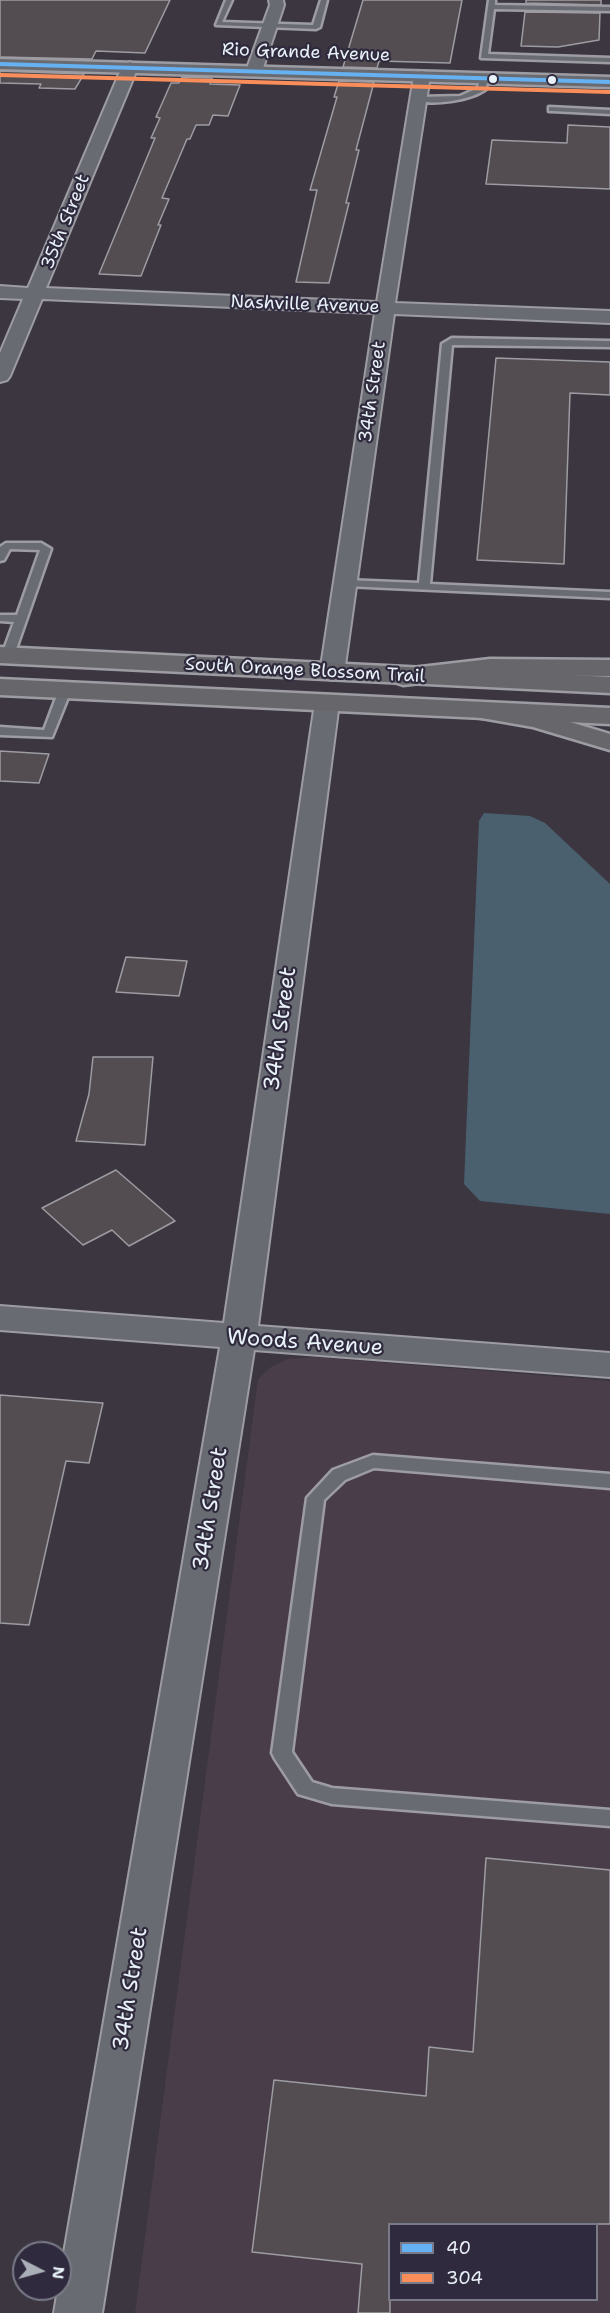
<!DOCTYPE html>
<style>
body{margin:0}
#map{position:relative;width:610px;height:2313px;overflow:hidden;background:#3b3640;font-family:"Shantell Sans",sans-serif}
canvas{display:block}
.legend{position:absolute;left:388px;top:2223px;width:210px;height:78px;box-sizing:border-box;background:#2f2a3d;border:2px solid #797a88;margin:0;padding:8px 10px;list-style:none;font-size:18px;color:#e8f1f8}
.legend li{display:flex;align-items:center;gap:12px;height:30px}
.legend b{width:30px;border:2px solid #797a88}
.north{position:absolute;left:12px;top:2241px;width:60px;height:60px;box-sizing:border-box;background:#2f2a3d;border:2px solid #797a88;border-radius:50%;rotate:96deg;font-size:16px;font-weight:700;line-height:24px;text-align:center;color:#e8f1f8}
.north::after{content:'';display:block;margin:auto;width:21px;height:27px;background:#abb0b8;clip-path:polygon(50% 0,100% 100%,50% 72%,0 100%)}
</style>
<div id="map">
<canvas width="610" height="2313"></canvas>
<ul class="legend">
<li><b style="height:8px;background:#66b1f2"></b>40</li>
<li><b style="height:8px;background:#fa8e5a"></b>304</li>
</ul>
<div class="north">N</div>
</div>
<script>
const ctx = document.querySelector('canvas').getContext('2d');
ctx.lineJoin = 'round';
function fill(path, color) { ctx.fillStyle = color; ctx.fill(path, 'evenodd'); }
function trace(path, color, width, dash) { ctx.strokeStyle = color; ctx.lineWidth = width; ctx.lineCap = dash ? 'butt' : 'round'; ctx.setLineDash(dash || []); ctx.stroke(path); }
function write(font, color, halo, rows, align = 'center') {
  ctx.font = font + ' "Shantell Sans",sans-serif'; ctx.lineWidth = 4.5; ctx.setLineDash([]); ctx.textBaseline = 'middle'; ctx.strokeStyle = halo; ctx.fillStyle = color; for (const [text, x, y, turn = 0] of rows) {
    ctx.save(); ctx.translate(x, y); ctx.rotate((+turn || 0) * Math.PI / 180); ctx.textAlign = isNaN(turn) ? turn : align; if (halo) ctx.strokeText(text, 0, 0); ctx.fillText(text, 0, 0); ctx.restore();
  }
}
fill(new Path2D(`
 M314 1357 610 1381V2313H135L258 1379 271 1367 287 1359ZM390 2224H596V2300H390Z`), '#493d49');
fill(new Path2D(`
 M484 813 530 816 545 823 610 884V1214L480 1201 464 1184 479 821Z`), '#4a606f');
const building = new Path2D(`
 M0 0H170L145 53 96 51 92 59 0 57Z
 M363 0H462L450 63 379 61 377 68 343 67Z
 M526 0H601V5L526 3Z
 M525 12 600 13 599 40 558 47 521 46Z
 M0 71 84 74 75 89 39 88 41 84 0 83Z
 M182 77 212 78 210 84 240 85 228 116 213 115 209 125H196L190 139H187L162 198 169 199 158 225H161L141 276 99 274 155 138H151L160 118 156 117 171 83H179Z
 M339 81 374 82 356 150H359L346 203H349L329 283 296 282 317 190H310L337 97H334Z
 M568 125 610 127V189L486 184 492 140 567 143Z
 M496 358 610 362V395L570 393 564 564 477 560Z
 M0 751 49 754 39 783 0 781Z
 M126 957 187 961 179 996 116 992Z
 M93 1057H153L145 1145 76 1141 89 1094Z
 M116 1170 175 1221 129 1246 112 1230 83 1245 42 1208Z
 M0 1395 103 1403 89 1463 66 1461 29 1625 0 1623Z
 M486 1858 610 1870V2224H390V2313H358L362 2264 252 2252 274 2080 426 2096 429 2047 473 2052Z`);
fill(building, '#534d52');
trace(building, '#9d9ca2', 1.5);
const lane = new Path2D(`
 M226 0H232L222 22 313 25 321 0H327L320 27 316 29 216 25Z
 M489 0H495V5L610 7V11L494 9 488 54 610 58V62L481 58Z
 M480 76 487 78 486 89C472 100 430 107 415 99L419 97 460 96 478 88Z
 M549 107 610 110V114L552 111H549Z
 M452 338 610 341V347L452 345 430 584 610 592V598L345 586 340 583 345 580 419 583 442 344Z
 M6 543H41L51 549 14 655 8 658 2 655 14 622 0 621V615H17L40 550 10 549 4 560 0 561V547Z
 M65 686 71 690 52 737 0 735V727L44 730 59 690Z
 M373 1455 610 1474V1488L374 1468 345 1480 324 1500 292 1752 312 1782 332 1788 610 1810V1826L332 1804 298 1794 275 1759 272 1753 307 1498 333 1470Z`);
const street = new Path2D(`
 M269 0H283L284 5 262 71 254 76 246 71 270 5Z
 M130 62 138 67 46 288 377 302 414 76 422 71 430 76 395 303 610 311V323L394 314 344 673 341 678 332 680 323 678 320 673 375 313 42 299 10 376 7 380 0 382V353L23 299 0 298V286L28 288 122 67Z
 M327 696 336 698 339 703 258 1326 610 1353V1377L254 1350 102 2313H54L58 2289H60V2276L220 1347 0 1330V1306L224 1323 315 703 318 698Z`);
const secondary = new Path2D(`
 M0 59 610 77V87L0 69Z`);
const primary = new Path2D(`
 M0 647 610 677V693L0 663Z
 M0 679 610 708V724L0 695Z`);
const highway = new Path2D(`
 M490 659 610 660V676L490 675 403 685 394 682 390 677 394 672 403 669Z
 M485 703 537 712 610 734V750L533 727 476 717 472 711 476 705Z`);
trace(lane, '#9d9ca2', 5);
trace(street, '#9d9ca2', 4);
trace(secondary, '#9d9ca2', 5);
trace(primary, '#9d9ca2', 5);
trace(highway, '#9d9ca2', 5);
fill(lane, '#696b72');
fill(street, '#696b72');
fill(secondary, '#696b72');
fill(primary, '#67676b');
fill(highway, '#67676b');
trace(new Path2D(`
 M0 64 610 82`), '#66b1f2', 4);
trace(new Path2D(`
 M0 75 610 92`), '#fa8e5a', 4);
for (const [x, y, r, color] of [
 [493,79,5,"#e8f1f8"],
 [552,80,5,"#e8f1f8"]
]) { const dot = new Path2D(); dot.arc(x, y, r, 0, 2 * Math.PI); ctx.fillStyle = color; ctx.fill(dot); trace(dot, '#2f2a3d', 2); }
write('18px', '#e8f1f8', '#2f2a3d', [
 ["Rio Grande Avenue",306,53,2],
 ["35th Street",66,222,-68],
 ["Nashville Avenue",305,305,2],
 ["34th Street",373,392,-82],
 ["South Orange Blossom Trail",305,671,3]
]);
write('22px', '#e8f1f8', '#2f2a3d', [
 ["34th Street",281,1029,-82],
 ["Woods Avenue",305,1343,4],
 ["34th Street",211,1509,-81],
 ["34th Street",131,1989,-81]
]);
</script>
